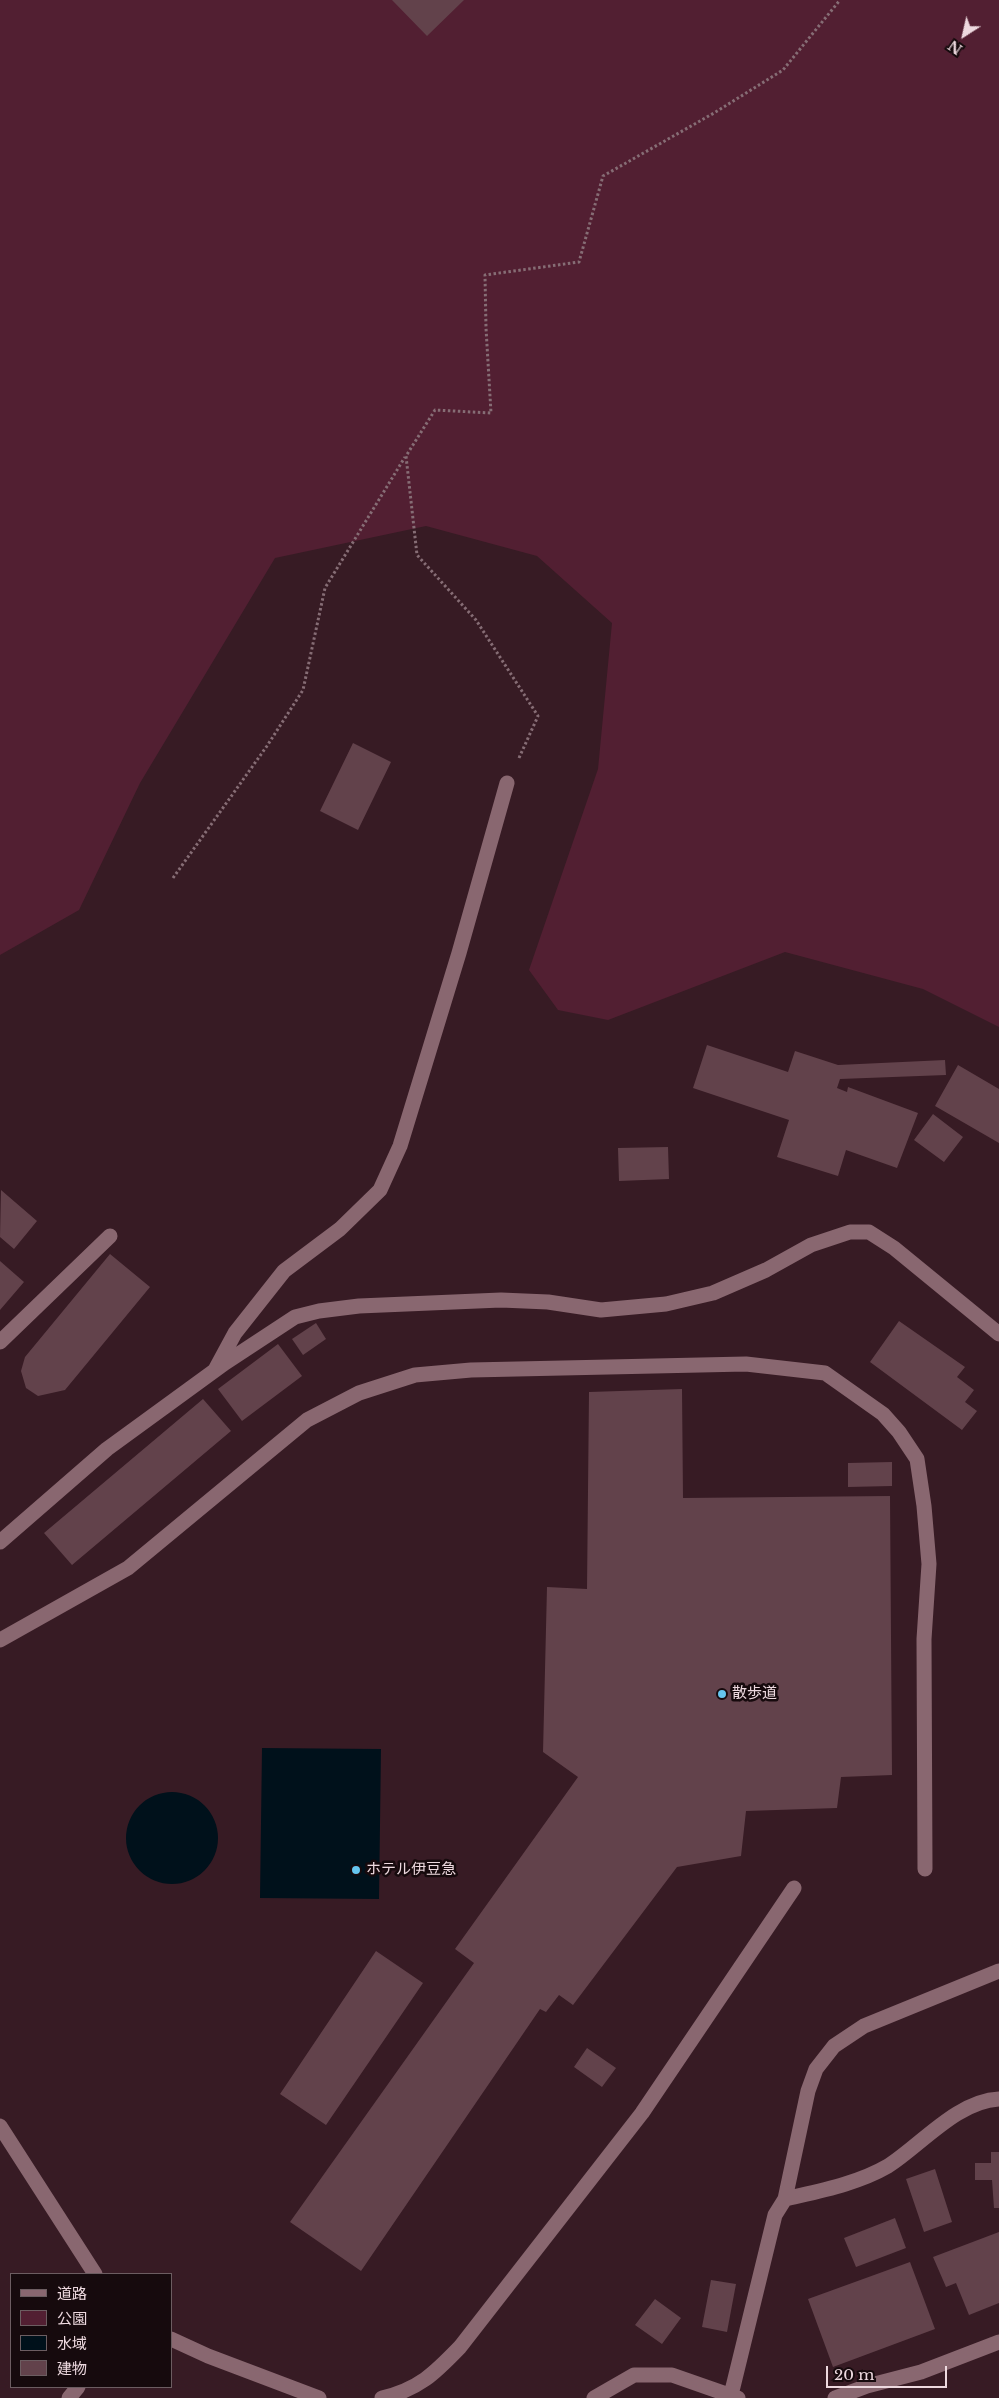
<!DOCTYPE html>
<meta charset="utf-8">
<style>
body{margin:0}
#map{position:relative;width:999px;height:2398px;overflow:hidden;background:#371b24;font-family:"Libre Baskerville","Noto Sans JP",serif}
canvas{display:block}
.legend{position:absolute;left:10px;top:2273px;width:162px;height:115px;box-sizing:border-box;background:#160a0d;border:1px solid #6c5d61;margin:0;padding:6px 9px;list-style:none;font-size:15px;color:#edd9df}
.legend li{display:flex;align-items:center;gap:10px;height:25px}
.legend b{width:25px;border:1px solid #6c5d61}
.north{position:absolute;left:939px;top:10px;width:50px;height:50px;-webkit-text-stroke:4px #160a0d;paint-order:stroke;rotate:215deg;font-size:14px;font-weight:700;line-height:20px;text-align:center;color:#edd9df}
.north::after{content:'';display:block;margin:auto;width:18px;height:22px;background:#edd9df;clip-path:polygon(50% 0,100% 100%,50% 72%,0 100%)}
.scale{position:absolute;left:826px;top:2366px;width:121px;height:22px;box-sizing:border-box;border:2px solid #edd9df;border-top:0;padding-left:6px;font-size:15px;line-height:18px;white-space:nowrap;color:#edd9df;-webkit-text-stroke:4px #160a0d;paint-order:stroke}
</style>
<div id="map">
<canvas width="999" height="2398"></canvas>
<ul class="legend">
<li><b style="height:6px;background:#896770"></b>道路</li>
<li><b style="height:14px;background:#521f32"></b>公園</li>
<li><b style="height:14px;background:#00111b"></b>水域</li>
<li><b style="height:14px;background:#62424b"></b>建物</li>
</ul>
<div class="north">N</div>
<div class="scale">20 m</div>
</div>
<script>
const ctx = document.querySelector('canvas').getContext('2d');
ctx.lineJoin = 'round';
function fill(path, color) { ctx.fillStyle = color; ctx.fill(path, 'evenodd'); }
function trace(path, color, width, dash) { ctx.strokeStyle = color; ctx.lineWidth = width; ctx.lineCap = dash ? 'butt' : 'round'; ctx.setLineDash(dash || []); ctx.stroke(path); }
function write(font, color, halo, rows, align = 'center') {
  ctx.font = font + ' "Libre Baskerville","Noto Sans JP",serif'; ctx.lineWidth = 5; ctx.setLineDash([]); ctx.textBaseline = 'middle'; ctx.strokeStyle = halo; ctx.fillStyle = color; for (const [text, x, y, turn = 0] of rows) {
    ctx.save(); ctx.translate(x, y); ctx.rotate((+turn || 0) * Math.PI / 180); ctx.textAlign = isNaN(turn) ? turn : align; if (halo) ctx.strokeText(text, 0, 0); ctx.fillText(text, 0, 0); ctx.restore();
  }
}
fill(new Path2D(`
 M0 0H999V1027L923 989 785 952 608 1020 558 1010 529 970 598 769 612 623 537 556 426 526 275 558 140 783 79 910 0 955Z`), '#521f32');
fill(new Path2D(`
 M262 1748 381 1749 379 1899 260 1898Z
 M126 1838a46 46 0 1 1 92 0a46 46 0 1 1-92 0Z`), '#00111b');
fill(new Path2D(`
 M392 0H464L427 36Z
 M353 743 391 762 358 830 320 811Z
 M707 1045 788 1072 795 1051 838 1065 945 1060 946 1075 840 1079 837 1088 847 1092 848 1087 918 1113 897 1168 846 1150 838 1176 777 1157 789 1120 693 1088Z
 M958 1065 999 1089V1143L935 1106Z
 M933 1114 963 1137 944 1162 914 1140Z
 M668 1147 669 1179 619 1181 618 1148Z
 M1 1190 37 1221 14 1249 0 1237Z
 M110 1254 150 1287 65 1390 38 1396 26 1388 21 1371 25 1357Z
 M0 1261 24 1282 0 1310Z
 M899 1321 965 1367 957 1377 974 1390 965 1402 977 1411 962 1430 870 1362Z
 M316 1323 326 1339 303 1355 292 1339Z
 M278 1344 302 1376 242 1421 218 1389Z
 M682 1389 683 1498 890 1496 892 1775 841 1777 837 1808 746 1811 741 1856 677 1867 573 2005 559 1995 546 2012 540 2009 361 2271 290 2222 474 1963 455 1949 578 1777 543 1752 547 1587 587 1589 589 1392Z
 M203 1399 231 1431 72 1565 44 1533Z
 M892 1462V1486L848 1487V1463Z
 M376 1951 423 1983 326 2125 280 2094Z
 M587 2048 616 2068 602 2087 574 2067Z
 M991 2152H999V2208H994L992 2180H975V2163H991Z
 M935 2169 952 2222 924 2232 906 2179Z
 M895 2218 906 2248 856 2267 844 2238Z
 M999 2232V2303L969 2315 956 2283 946 2287 933 2257Z
 M910 2262 935 2329 833 2367 808 2299Z
 M711 2280 736 2284 727 2332 702 2327Z
 M655 2299 681 2318 662 2344 635 2325Z`), '#62424b');
trace(new Path2D(`
 M519 758 538 716 476 620 417 555 406 456 435 410 491 413 486 328 485 275 579 262 603 176 714 113 783 70 840 0
 M173 878 267 746 303 690 325 588 405 457`), '#866d75', 3, [2.5, 2.5]);
trace(new Path2D(`
 M0 1342 110 1236
 M215 1370 235 1333 284 1271 340 1229 380 1190 400 1146 459 953 507 783
 M0 1542 107 1449 225 1363 295 1317 319 1311 359 1306 501 1300 548 1302 601 1310 666 1304 713 1293 766 1270 811 1245 850 1232H869L894 1248 999 1334
 M0 1640 128 1568 307 1420 359 1393 415 1375 471 1370 746 1364 825 1373 883 1414 899 1432 917 1459 924 1506 929 1564 924 1639 925 1869
 M0 2126 95 2274
 M785 2199C819 2191 857 2184 888 2166 921 2145 957 2101 999 2099
 M171 2339 208 2356 319 2398
 M731 2395 775 2215 785 2199 808 2091 816 2069 834 2046 864 2026 999 1971
 M69 2398 78 2387
 M382 2398C419 2389 434 2374 460 2347L642 2113 794 1888
 M594 2398 634 2375H672L738 2398
 M835 2398 867 2386 921 2372 999 2342`), '#896770', 15);
for (const [x, y, r, color] of [
 [722,1694,5,"#65c5ee"],
 [356,1870,5,"#65c5ee"]
]) { const dot = new Path2D(); dot.arc(x, y, r, 0, 2 * Math.PI); ctx.fillStyle = color; ctx.fill(dot); trace(dot, '#160a0d', 2); }
write('15px', '#edd9df', '#160a0d', [
 ["散歩道",732,1694],
 ["ホテル伊豆急",366,1870]
], 'left');
</script>
